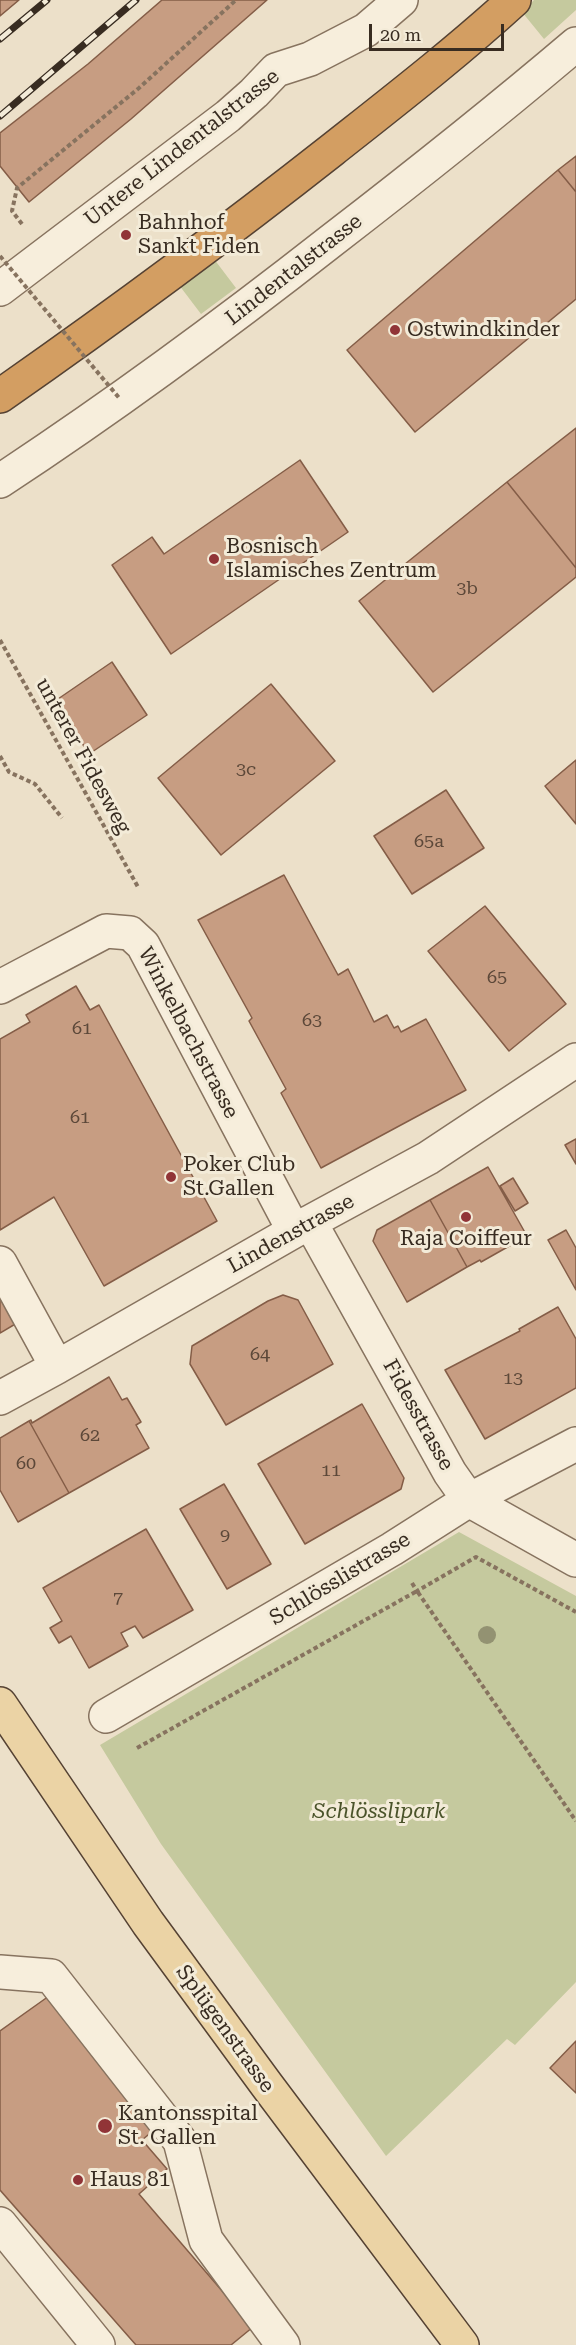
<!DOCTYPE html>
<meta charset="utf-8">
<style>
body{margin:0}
#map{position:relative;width:576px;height:2345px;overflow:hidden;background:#ece0c9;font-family:"Roboto Serif",serif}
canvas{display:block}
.scale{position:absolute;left:369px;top:24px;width:135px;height:27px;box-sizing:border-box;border:3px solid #382c21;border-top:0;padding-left:8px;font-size:18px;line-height:21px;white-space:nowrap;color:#382c21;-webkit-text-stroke:4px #f3ebd8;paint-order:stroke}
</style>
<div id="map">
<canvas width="576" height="2345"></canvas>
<div class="scale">20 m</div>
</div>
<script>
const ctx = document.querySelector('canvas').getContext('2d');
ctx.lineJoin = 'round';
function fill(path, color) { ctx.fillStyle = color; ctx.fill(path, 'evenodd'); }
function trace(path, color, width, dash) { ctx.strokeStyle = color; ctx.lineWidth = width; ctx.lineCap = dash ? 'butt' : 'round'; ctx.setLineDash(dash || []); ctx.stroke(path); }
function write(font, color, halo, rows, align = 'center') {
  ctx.font = font + ' "Roboto Serif",serif'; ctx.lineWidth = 6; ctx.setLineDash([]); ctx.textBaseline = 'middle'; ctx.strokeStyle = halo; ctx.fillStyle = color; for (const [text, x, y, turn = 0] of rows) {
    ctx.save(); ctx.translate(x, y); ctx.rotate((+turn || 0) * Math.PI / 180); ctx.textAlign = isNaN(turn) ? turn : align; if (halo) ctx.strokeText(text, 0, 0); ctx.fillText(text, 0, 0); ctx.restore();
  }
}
fill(new Path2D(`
 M534 0H576V10L544 39 522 12Z
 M214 259 236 288 201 314 179 285Z
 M459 1532 576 1596V1982L515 2045 507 2039 386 2156 161 1844 100 1745Z`), '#c5c99e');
const building = new Path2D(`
 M0 0H19L0 16Z
 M162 0H267L131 119 29 202 0 166V133L88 64Z
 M576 156V192L558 170Z
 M558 170 576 192V299L415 432 347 350Z
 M576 428V568L507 482Z
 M300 460 348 532 171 654 112 565 152 537 164 554Z
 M507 482 576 568V577L433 692 359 601Z
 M112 662 147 715 89 754 55 701Z
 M271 684 335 761 221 855 158 778Z
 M576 760V824L545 786Z
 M446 790 484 848 412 894 374 836Z
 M284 875 338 975 348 969 374 1022 387 1015 394 1028 398 1026 401 1032 426 1019 466 1090 321 1168 281 1093 286 1089 249 1021 252 1018 198 920Z
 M485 906 566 1004 509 1051 428 951Z
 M76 986 90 1010 99 1005 217 1221 104 1286 54 1197 0 1230V1039L30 1022 26 1015Z
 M576 1139V1164L565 1145Z
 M488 1167 527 1236 481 1262 480 1260 467 1267 430 1200Z
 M513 1178 528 1203 515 1211 500 1186Z
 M430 1200 467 1267 407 1302 373 1241 377 1230Z
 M566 1230 576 1248V1290L548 1240Z
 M0 1293 17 1323 0 1333Z
 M283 1295 298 1300 333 1364 226 1425 190 1364 192 1346 268 1301Z
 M558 1307 576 1339V1388L485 1439 445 1370 520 1331 519 1329Z
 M109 1377 122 1400 127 1398 141 1422 136 1425 149 1448 69 1493 29 1421 31 1420 32 1423Z
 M362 1404 404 1478 401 1489 305 1544 258 1464Z
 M29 1421 69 1493 18 1522 0 1490V1438Z
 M224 1484 271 1564 227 1589 180 1509Z
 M146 1529 193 1610 143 1638 135 1626 121 1633 128 1646 89 1668 71 1636 59 1643 50 1628 62 1621 43 1588Z
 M49 1996 160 2125 142 2140 167 2169 139 2194 253 2327 231 2345H136L0 2190V2031Z
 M576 2041V2093L550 2068Z`);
fill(building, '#c79d82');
trace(building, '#845d47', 1.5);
const minor = new Path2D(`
 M0 289 228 116 254 93 276 70 310 59 366 30 401 0
 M0 481C114 406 224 325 331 241 414 177 496 112 576 44
 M0 987 106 931 130 933 143 945 294 1231
 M310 1222 450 1473 469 1500 576 1560
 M0 1263 57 1367
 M0 1398 57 1367 310 1222 428 1158 576 1060
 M106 1716 392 1549 469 1500 576 1444
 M0 1972 51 1976 180 2141 206 2240 283 2345
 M0 2224 98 2345`);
const major = new Path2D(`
 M0 1704 148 1923 266 2084 462 2345`);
const highway = new Path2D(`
 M0 396C113 317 224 235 332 150 394 101 456 53 514 0`);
trace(minor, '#87735f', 36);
trace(major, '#554233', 36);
trace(highway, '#554233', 36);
trace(new Path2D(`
 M22 224 12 211 17 188 139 88 236 0
 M0 640 138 887
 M0 756 9 772 35 784 62 818
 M412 1583 417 1591 476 1557 576 1612
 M137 1748 417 1591 576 1821`), '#87735f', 4, [4.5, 3]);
trace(minor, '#f7eedc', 33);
trace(major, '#ebd3a5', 33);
trace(highway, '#d39e62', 33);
const rail = new Path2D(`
 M0 39 47 0
 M0 116 136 0`);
trace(rail, '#382c21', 7);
trace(rail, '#f3ebd8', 4.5, [14]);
trace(new Path2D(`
 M0 256 120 399`), '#87735f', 4, [4.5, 3]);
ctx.fillStyle = '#939272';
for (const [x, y] of [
 [487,1635]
]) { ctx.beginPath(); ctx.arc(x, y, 9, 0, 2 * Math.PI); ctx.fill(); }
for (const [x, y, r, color] of [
 [126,235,6,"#913437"],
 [395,330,6,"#913437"],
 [214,559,6,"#913437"],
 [171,1177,6,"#913437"],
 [466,1217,6,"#913437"],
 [105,2126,8,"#913437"],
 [78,2180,6,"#913437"]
]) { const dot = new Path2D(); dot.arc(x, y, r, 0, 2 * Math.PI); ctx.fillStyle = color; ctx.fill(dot); trace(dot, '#f3ebd8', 2); }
write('18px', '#5c4839', null, [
 ["3b",467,589],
 ["3c",246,770],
 ["65a",429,842],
 ["65",497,978],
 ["63",312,1021],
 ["61",82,1029],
 ["61",80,1118],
 ["64",260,1355],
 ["13",513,1379],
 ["62",90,1436],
 ["60",26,1464],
 ["11",331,1471],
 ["9",225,1536],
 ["7",118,1599]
]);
write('21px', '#382c21', '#f3ebd8', [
 ["Untere Lindentalstrasse",182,148,-38],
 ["Lindentalstrasse",294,270,-38],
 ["unterer Fidesweg",83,756,61],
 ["Winkelbachstrasse",188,1033,62],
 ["Lindenstrasse",291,1234,-29],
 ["Fidesstrasse",418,1415,61],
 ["Schlösslistrasse",340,1579,-31],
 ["Splügenstrasse",225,2029,54]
]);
write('21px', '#382c21', '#f3ebd8', [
 ["Bahnhof",138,223],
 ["Sankt Fiden",138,247],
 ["Ostwindkinder",407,330],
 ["Bosnisch",226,547],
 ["Islamisches Zentrum",226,571],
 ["Poker Club",183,1165],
 ["St.Gallen",183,1189],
 ["Raja Coiffeur",466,1239,"center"],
 ["Kantonsspital",118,2114],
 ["St. Gallen",118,2138],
 ["Haus 81",90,2180]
], 'left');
write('italic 21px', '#4a532a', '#f3ebd8', [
 ["Schlösslipark",379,1812]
]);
</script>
